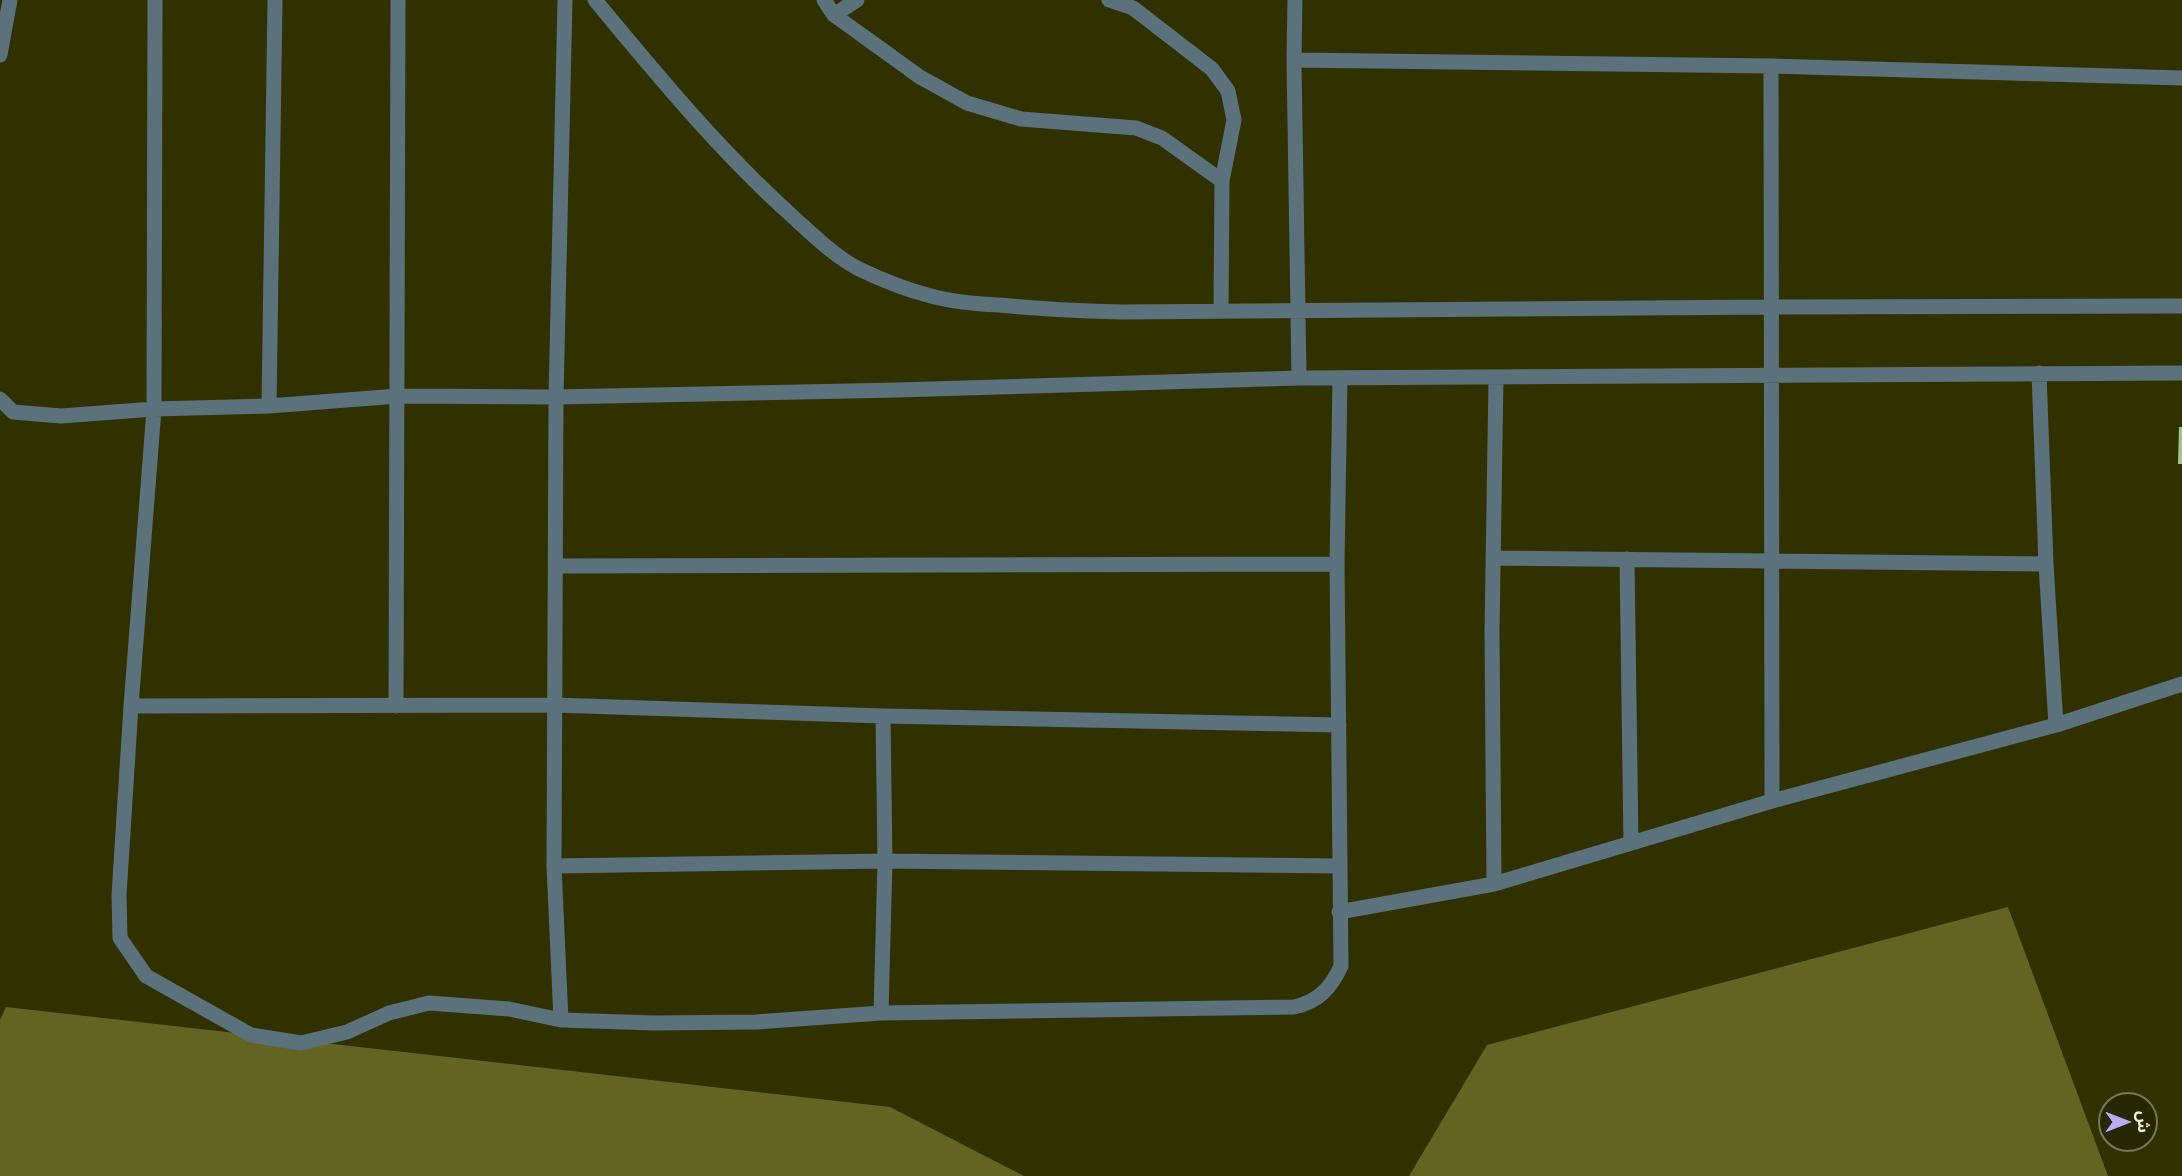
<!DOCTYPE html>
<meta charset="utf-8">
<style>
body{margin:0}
#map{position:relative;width:2182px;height:1176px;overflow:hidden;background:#313100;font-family:"Libre Baskerville","Noto Sans Arabic",serif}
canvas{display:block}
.north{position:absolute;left:2098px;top:1092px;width:60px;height:60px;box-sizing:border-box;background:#272703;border:2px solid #777758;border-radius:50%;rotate:90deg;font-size:16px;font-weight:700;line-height:24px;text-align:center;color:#eff0d7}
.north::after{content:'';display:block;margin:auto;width:21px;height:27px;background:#b6acf8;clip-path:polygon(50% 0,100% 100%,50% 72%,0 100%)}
</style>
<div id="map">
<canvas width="2182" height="1176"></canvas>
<div class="north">ش</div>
</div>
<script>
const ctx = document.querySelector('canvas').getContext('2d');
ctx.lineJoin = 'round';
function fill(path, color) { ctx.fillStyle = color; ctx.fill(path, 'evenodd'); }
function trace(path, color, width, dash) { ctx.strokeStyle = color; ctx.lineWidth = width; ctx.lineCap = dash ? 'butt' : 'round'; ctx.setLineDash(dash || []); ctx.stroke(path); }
fill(new Path2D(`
 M2008 907 2108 1176H1409L1487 1045Z
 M6 1007 890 1107 1024 1176H0V1020Z`), '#636421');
fill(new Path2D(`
 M2179 427H2182V464H2178Z`), '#a6c488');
trace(new Path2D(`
 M155 0 154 409 131 706 119 895 120 938 146 976 251 1035 301 1043 347 1032 389 1013 429 1003 509 1009 561 1020
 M565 0 556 397 554 866 561 1020 654 1023 756 1022 881 1013 1294 1007C1318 1002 1331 988 1341 966L1337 564 1340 378
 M595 0C657 75 719 150 791 215 812 234 834 256 859 269 882 280 907 290 931 296 953 302 976 304 999 305 1040 309 1081 311 1122 312L1770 307 2182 306
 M824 0 834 15 920 77 967 103 1021 119 1136 128 1162 138 1222 181
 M1109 0 1133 8 1212 69 1228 91 1234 120 1222 181 1221 311
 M1295 0 1294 60 1299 378
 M834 15 857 0
 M0 55 10 0
 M1294 60 1771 66 2182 78
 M1771 66 1772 801
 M2039 373 2046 564 2056 725
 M0 399 13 412 61 416 154 409 269 406 398 396 556 397 898 390 1299 378 2182 373
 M269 406 275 0
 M1493 558 2046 564
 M1627 559 1631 843
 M556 566 1337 564
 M131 706 555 705 883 716 1339 725
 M396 706 398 0
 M554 866 885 861 1340 866
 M1494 884 1492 632 1496 378
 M1339 912 1494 884 1772 801 2056 725 2182 684
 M881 1013 885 861 883 716`), '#5b717c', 15);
</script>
